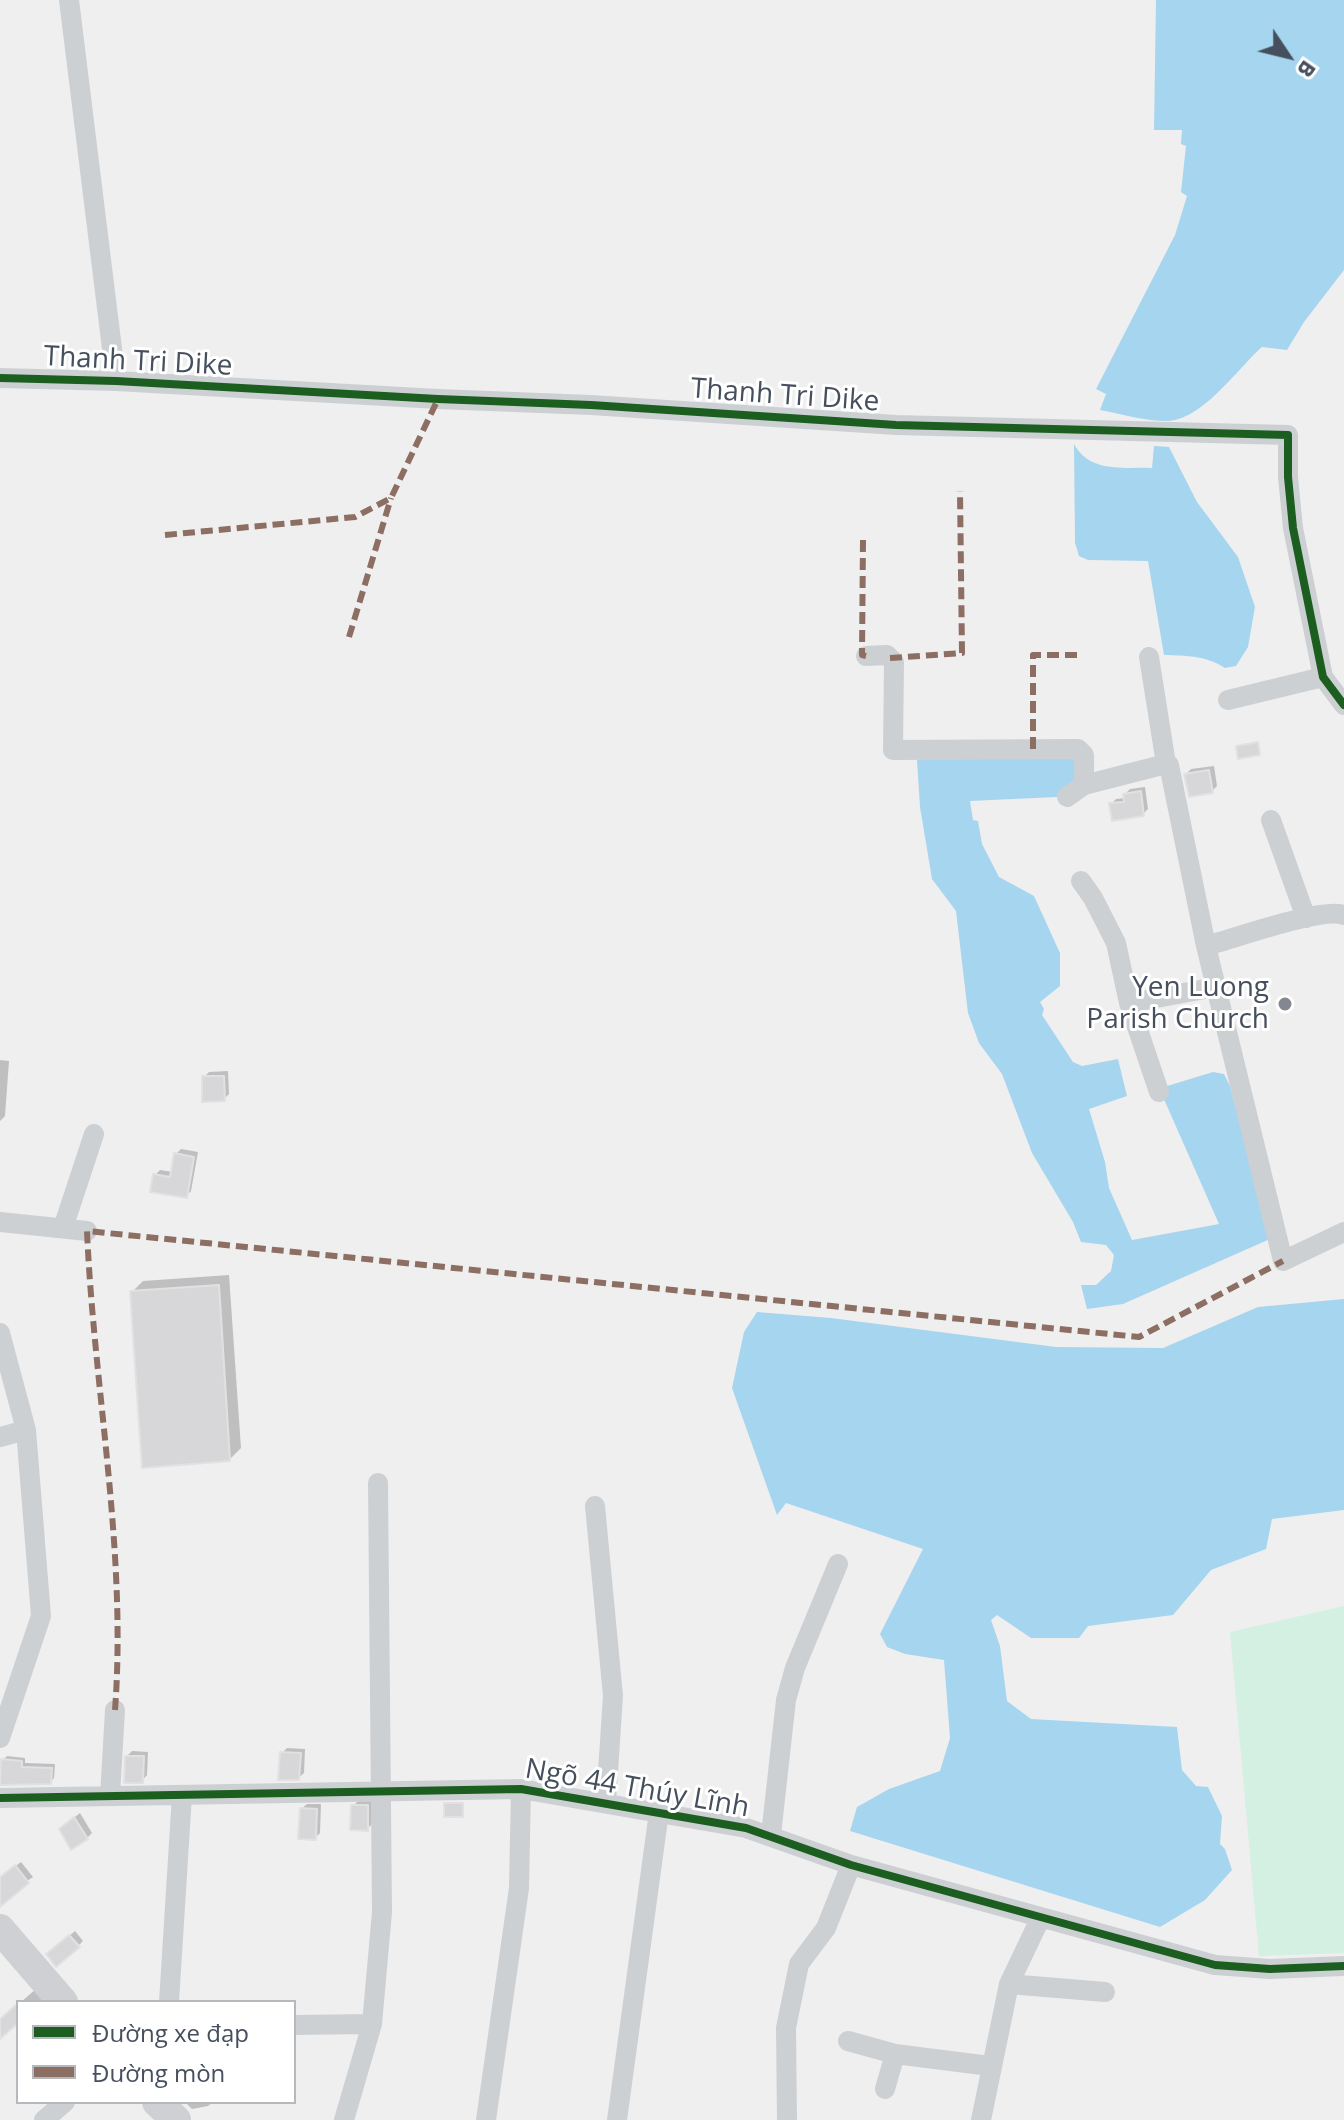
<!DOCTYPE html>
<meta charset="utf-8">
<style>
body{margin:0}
#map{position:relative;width:1344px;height:2120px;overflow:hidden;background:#f0efef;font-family:"Open Sans",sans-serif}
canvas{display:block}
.legend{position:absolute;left:16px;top:2000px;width:280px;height:104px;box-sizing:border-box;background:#fff;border:2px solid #b5b9be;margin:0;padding:10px 14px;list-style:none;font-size:24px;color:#464f5d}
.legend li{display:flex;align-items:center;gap:16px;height:40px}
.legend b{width:40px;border:2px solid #b5b9be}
.north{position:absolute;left:1248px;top:16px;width:80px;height:80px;-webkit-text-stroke:6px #fff;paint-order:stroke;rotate:125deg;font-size:22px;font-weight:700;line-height:32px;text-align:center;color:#464f5d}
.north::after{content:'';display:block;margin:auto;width:28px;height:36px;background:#464f5d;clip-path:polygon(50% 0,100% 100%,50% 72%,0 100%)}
</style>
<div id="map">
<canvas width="1344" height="2120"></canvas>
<ul class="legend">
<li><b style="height:10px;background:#1b5e20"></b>Đường xe đạp</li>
<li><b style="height:10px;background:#8d6e63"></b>Đường mòn</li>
</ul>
<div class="north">B</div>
</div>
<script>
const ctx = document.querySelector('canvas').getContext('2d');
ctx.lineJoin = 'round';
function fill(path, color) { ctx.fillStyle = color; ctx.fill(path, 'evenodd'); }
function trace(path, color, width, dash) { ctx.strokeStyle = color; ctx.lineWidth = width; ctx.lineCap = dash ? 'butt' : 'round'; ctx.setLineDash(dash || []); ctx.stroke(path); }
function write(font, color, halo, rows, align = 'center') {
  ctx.font = font + ' "Open Sans",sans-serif'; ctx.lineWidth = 6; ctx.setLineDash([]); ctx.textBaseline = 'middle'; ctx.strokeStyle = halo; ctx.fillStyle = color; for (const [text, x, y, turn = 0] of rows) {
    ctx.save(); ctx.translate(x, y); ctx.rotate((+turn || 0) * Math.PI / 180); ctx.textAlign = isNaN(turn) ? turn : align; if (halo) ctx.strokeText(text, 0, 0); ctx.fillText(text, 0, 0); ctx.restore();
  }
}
fill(new Path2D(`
 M1344 1606V1953L1259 1956 1230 1632Z`), '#d3f0e2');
fill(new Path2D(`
 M1156 0H1344V270L1304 322 1287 350 1262 347C1237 369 1200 424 1163 421 1142 420 1121 414 1100 410L1106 394 1096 389 1175 235 1187 196 1181 192 1186 146 1181 144 1182 130H1154Z
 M1074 444C1090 473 1122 467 1152 468L1154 446 1169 447 1197 502 1238 557 1255 607 1248 647 1236 666 1225 668C1205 655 1187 656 1164 655L1148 561 1088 560 1079 556 1075 543Z
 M924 753H1068L1078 763 1077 780 1057 797 970 801 973 820 978 821 982 844 999 877 1034 896 1060 953V986L1040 1002 1044 1009 1042 1015 1073 1062 1082 1066 1118 1059 1127 1096 1089 1109 1105 1162 1109 1188 1132 1240 1219 1224 1163 1097 1164 1087 1213 1072 1224 1074 1230 1086 1270 1239 1123 1304 1087 1309 1081 1285H1096L1111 1271 1114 1255 1106 1245 1081 1242 1073 1222 1032 1153 1002 1074 979 1043 968 1013 956 911 932 879 920 807 917 760Z
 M1344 1299V1510L1272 1519 1266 1549 1211 1570 1173 1615 1088 1626 1079 1638H1031L997 1615 991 1620 1000 1646 1007 1701 1031 1719 1177 1727 1182 1770 1196 1786 1208 1787 1222 1816 1220 1844 1225 1849 1232 1870 1205 1900 1160 1927 850 1831 857 1807 889 1789 940 1771 950 1738 944 1660 905 1654 887 1647 880 1634 923 1549 786 1503 777 1515 732 1388 744 1332 757 1312 831 1318 1056 1347 1163 1348 1258 1307Z`), '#a6d5ef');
fill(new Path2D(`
 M1214 766 1217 786 1212 791 1186 774 1191 769Z
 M1145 787 1148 809 1143 814 1111 804 1116 799 1125 798V794L1130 789Z
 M0 1060 9 1061 5 1116 0 1121Z
 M228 1071 229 1094 224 1099 204 1077 209 1072Z
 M181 1149 198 1152 191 1191 186 1196 155 1175 160 1170 173 1172 176 1154Z
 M229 1275 241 1448 230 1459 132 1292 143 1281Z
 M287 1748 305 1749 304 1773 298 1778 282 1753Z
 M132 1751 148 1752 147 1775 142 1781 127 1756Z
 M7 1756 25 1758V1763L55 1764 54 1778 50 1782 3 1760Z
 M358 1801H372V1824L367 1829 353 1806Z
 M307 1804H321L320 1833 315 1838 301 1809Z
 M80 1813 92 1833 87 1838 66 1824Z
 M21 1862 33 1877 0 1899V1878Z
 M75 1931 83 1941 78 1946 53 1949Z
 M37 1988 48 2002H21Z
 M185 2102H213L208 2106 192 2109Z`), '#0003');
const building = new Path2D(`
 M1258 742 1260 755 1238 759 1236 746Z
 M1209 770 1213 793 1189 797 1184 774Z
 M1141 791 1144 816 1112 821 1109 803 1124 802 1123 794Z
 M202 1076H224L225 1101 202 1102Z
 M174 1153 194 1157 187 1198 150 1192 153 1174 170 1177Z
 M219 1285 230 1461 142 1468 130 1291Z
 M280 1752 301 1753 299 1780H278Z
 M125 1756H144L143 1783H124Z
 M1 1759 22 1761V1767L52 1768 51 1784 0 1785Z
 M444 1803H463V1817H444Z
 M351 1805H368V1831L350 1830Z
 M300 1808 317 1809 316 1840 298 1839Z
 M74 1817 88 1839 71 1850 59 1829Z
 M15 1865 29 1883 0 1907V1877Z
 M69 1935 80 1947 56 1967 46 1954Z
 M18 2003V2023L0 2039V2019Z`);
fill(building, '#d7d7d9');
trace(building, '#e1e1e2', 2);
trace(new Path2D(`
 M69 0 116 381
 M0 378 116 381 438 399 591 405 896 425 1288 435V477L1293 528 1323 677 1344 705
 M866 656 887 655 894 662 893 750 1078 749 1084 755V785
 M1149 657 1166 764
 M1228 700 1323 677
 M1067 797 1084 785 1166 764 1169 765 1206 946 1283 1261 1344 1232
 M1271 820 1306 918
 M1081 881 1093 898 1116 943 1129 1003 1159 1092
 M1206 946C1233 939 1322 907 1344 915
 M1129 1003 1216 987
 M0 1222 87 1231
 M63 1228 94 1134
 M0 1333 26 1430 41 1616 0 1738
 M0 1437 26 1430
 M595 1506 613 1696 606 1802
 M110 1796 115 1710
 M0 1798 521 1789 746 1828 851 1865 1215 1965 1270 1969 1344 1966
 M771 1835 786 1700 795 1668 838 1564
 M1009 1984 1105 1992
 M169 2002 182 1795
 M294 2025 372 2024
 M848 2041 895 2054 990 2066
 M885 2089 895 2054
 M44 2120 65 2102
 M344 2120 372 2024 382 1912 378 1483
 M486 2120 519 1888 521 1789
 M617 2120 659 1812
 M787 2120 786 2028 799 1964 826 1928 851 1865
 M981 2120 1009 1984 1040 1919`), '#cdd0d3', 20);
trace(new Path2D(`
 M0 1929 63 2002
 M157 2102 176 2120`), '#ced0d4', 30);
trace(new Path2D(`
 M165 535 355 517 391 498 438 399
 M863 540 862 655 866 656
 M349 637 391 498
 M890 658 962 653 960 491
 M1033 749V655H1078
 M115 1710C127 1550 94 1391 87 1231L1139 1337 1283 1261`), '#8d6e63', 6, [12, 6]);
trace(new Path2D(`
 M0 378 116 381 438 399 591 405 896 425 1288 435V477L1293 528 1323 677 1344 705
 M0 1798 521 1789 746 1828 851 1865 1215 1965 1270 1969 1344 1966`), '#1b5e20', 8);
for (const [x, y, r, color] of [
 [1285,1004,8,"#828790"]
]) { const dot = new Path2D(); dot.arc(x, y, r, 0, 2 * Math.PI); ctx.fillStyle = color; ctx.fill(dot); trace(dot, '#fff', 3); }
write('28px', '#464f5d', '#fff', [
 ["Thanh Tri Dike",138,362,3],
 ["Thanh Tri Dike",785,396,4],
 ["Ngõ 44 Thúy Lĩnh",637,1789,10]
]);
write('28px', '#464f5d', '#fff', [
 ["Yen Luong",1269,988],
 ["Parish Church",1269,1020]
], 'right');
</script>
